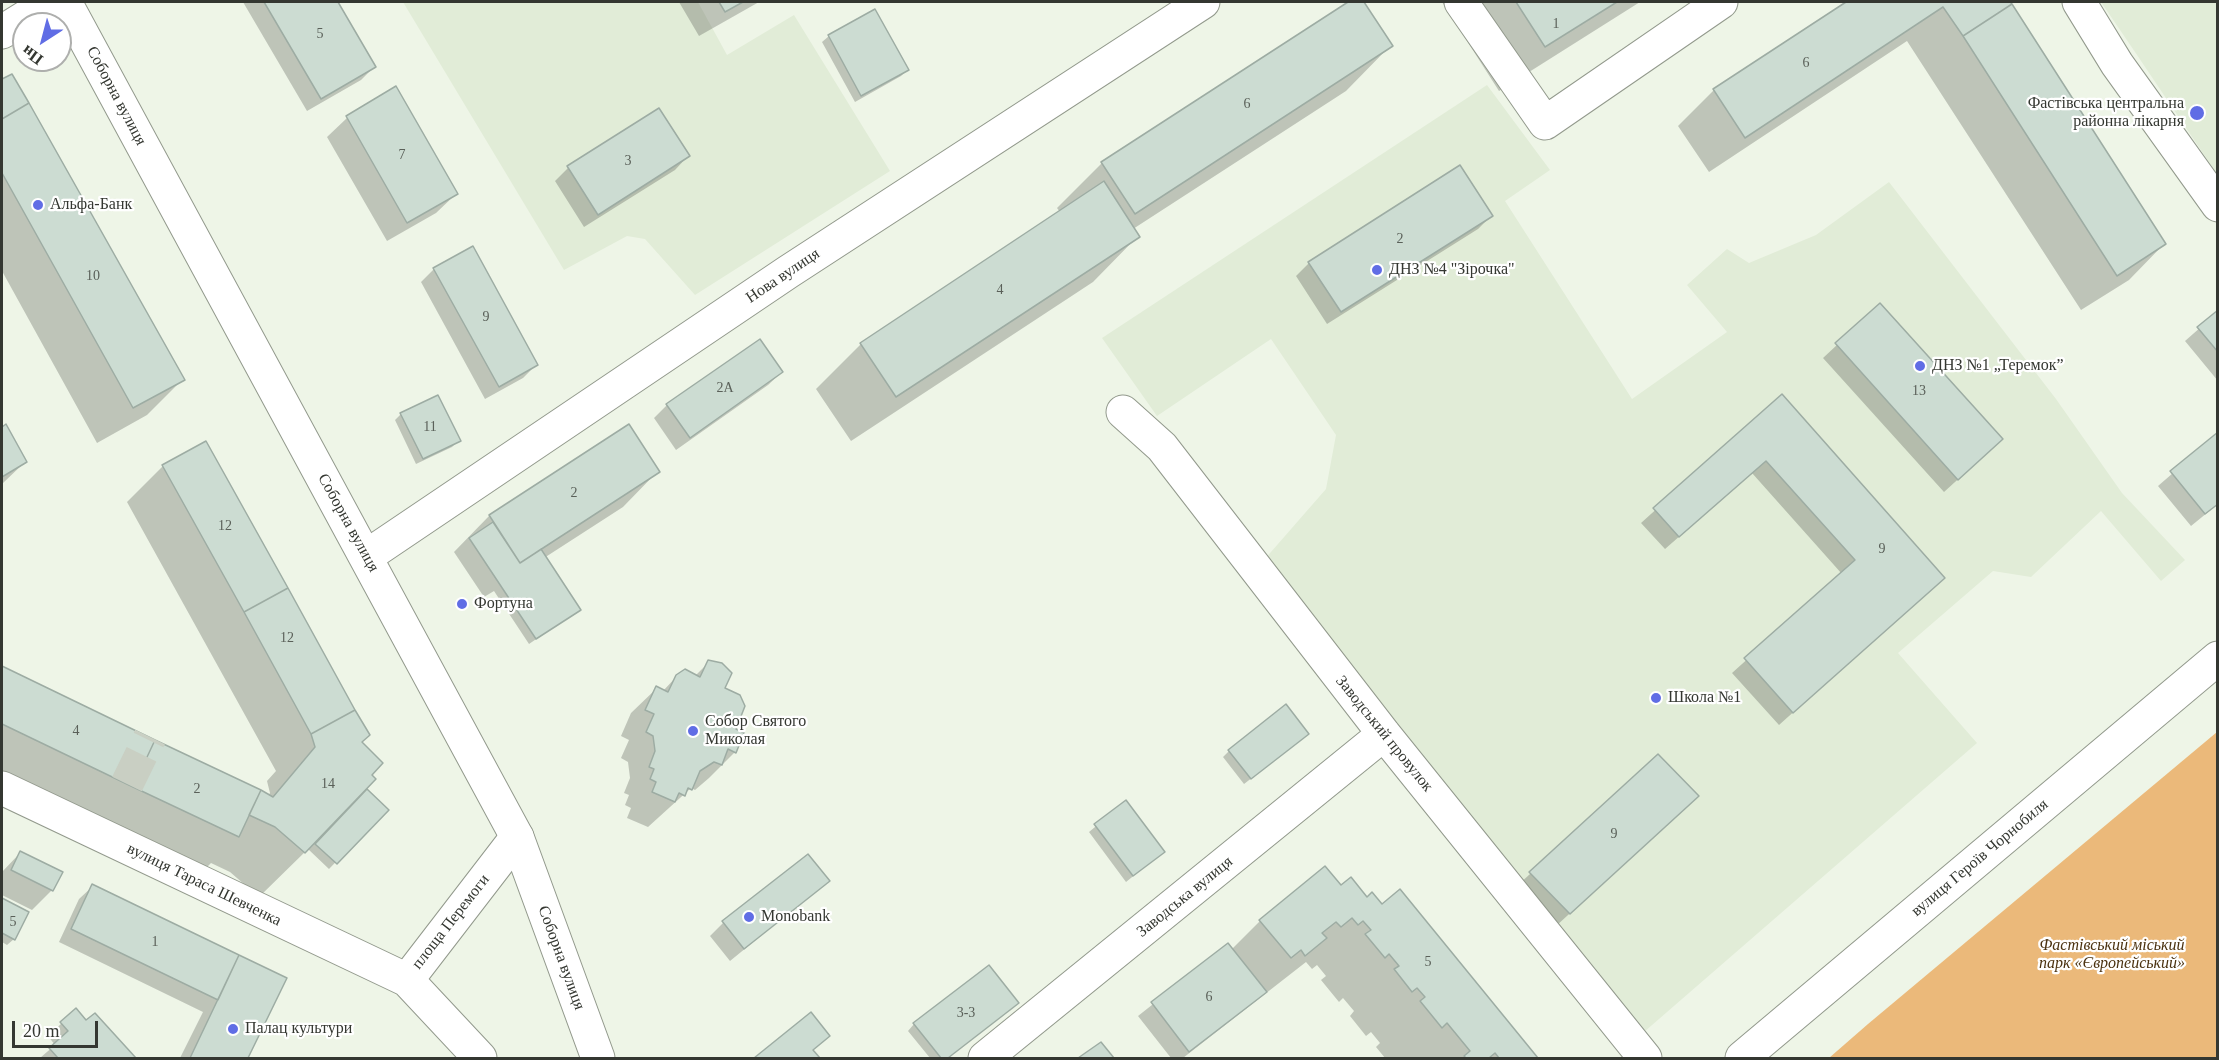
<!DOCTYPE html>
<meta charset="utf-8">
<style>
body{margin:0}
#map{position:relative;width:2219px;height:1060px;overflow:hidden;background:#eef5e7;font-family:"Times New Roman",serif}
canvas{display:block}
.frame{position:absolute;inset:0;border:3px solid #343731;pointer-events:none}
.north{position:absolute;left:12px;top:12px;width:60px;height:60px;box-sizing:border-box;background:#fff;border:2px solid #aeafad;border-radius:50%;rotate:216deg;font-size:16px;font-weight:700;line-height:24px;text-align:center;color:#343731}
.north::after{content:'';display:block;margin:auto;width:21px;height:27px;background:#606de5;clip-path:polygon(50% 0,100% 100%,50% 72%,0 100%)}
.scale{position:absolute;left:12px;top:1021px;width:86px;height:27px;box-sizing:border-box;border:3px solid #343731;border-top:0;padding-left:8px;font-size:18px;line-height:21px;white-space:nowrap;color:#343731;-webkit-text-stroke:4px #fff;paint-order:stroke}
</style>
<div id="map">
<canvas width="2219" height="1060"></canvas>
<div class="frame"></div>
<div class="north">Пн</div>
<div class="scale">20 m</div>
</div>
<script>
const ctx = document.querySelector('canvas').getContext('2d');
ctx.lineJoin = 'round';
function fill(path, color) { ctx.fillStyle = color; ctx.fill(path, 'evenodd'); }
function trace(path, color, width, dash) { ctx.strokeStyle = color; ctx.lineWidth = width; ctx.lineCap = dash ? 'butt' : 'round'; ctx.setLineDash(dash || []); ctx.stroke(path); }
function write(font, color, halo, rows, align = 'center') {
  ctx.font = font + ' "Times New Roman",serif'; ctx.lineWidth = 4.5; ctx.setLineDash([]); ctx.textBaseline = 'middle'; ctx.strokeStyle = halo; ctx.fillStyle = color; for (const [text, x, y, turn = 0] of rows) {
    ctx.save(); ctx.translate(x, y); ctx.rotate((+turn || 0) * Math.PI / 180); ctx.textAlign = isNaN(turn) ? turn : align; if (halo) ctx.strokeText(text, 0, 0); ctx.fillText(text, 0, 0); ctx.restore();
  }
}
fill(new Path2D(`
 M403 2H698L727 55 794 15 890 171 695 295 645 239 627 236 564 270Z
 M2101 2H2217V174L2135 52Z
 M1487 85 1550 170 1505 201 1632 399 1727 332 1687 285 1727 249 1749 263 1816 235 1889 182 2056 399 2122 493 2185 560 2161 581 2101 511 2031 577 1993 571 1898 653 1977 743 1644 1032 1264 560 1326 489 1336 435 1271 339 1157 416 1102 338Z`), '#e1ecd7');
fill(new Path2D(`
 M2217 732V1058H1829L1868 1024Z`), '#ebb97a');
fill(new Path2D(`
 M243 2H336L374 67 361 80 307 111Z
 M679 2H759L699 36Z
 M1351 2H1362L1391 45 1346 91 1133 229 1138 236 1093 282 851 441 816 389 861 344 1060 212 1057 208 1102 163Z
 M1442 2H1640L1499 91Z
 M1849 2H2008L2164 244 2129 280 2081 310 1907 41 1709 172 1678 126 1714 90Z
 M875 11 907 70 901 76 855 102 822 42 829 36Z
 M11 76 183 379 147 415 97 443 2 271V81Z
 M347 118 456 194 436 213 387 241 327 137Z
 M688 156 675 170 584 227 555 181 568 168Z
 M1491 216 1478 229 1327 324 1296 276 1309 263Z
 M434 269 536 365 523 378 485 399 421 282Z
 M1880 305 1988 452 1944 492 1823 358Z
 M2218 312V381L2185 341Z
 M782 372 768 385 676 450 654 418 667 405Z
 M1782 396 1943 578 1779 725 1732 673 1842 574 1752 473 1665 549 1641 523Z
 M401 414 459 440 452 447 416 464 395 420Z
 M5 426 25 462 2 484V429Z
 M629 426 658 471 623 507 544 558 579 610 529 644 494 591 484 597 454 552 489 516Z
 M2218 434V504L2191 526 2158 486Z
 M163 466 360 742 370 775 364 789 386 810 329 869 308 849 259 897 230 872 211 863 202 872 2 776V667L268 796 270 793 267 781 276 771 127 502Z
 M709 662 723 689 734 730 735 752 709 778 695 790 691 788 648 827 627 818 631 808 625 805 629 795 624 793 630 778 628 762 621 758 629 740 621 736 631 713 657 688 663 691 677 676H695Z
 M1301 740 1244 784 1223 757 1229 751Z
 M1658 756 1684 809 1556 926 1517 886Z
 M1125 802 1163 852 1126 882 1089 832Z
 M20 853 61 873 51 891 32 910 2 895V872Z
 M1325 868 1340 887 1381 906 1400 891 1536 1058H1385L1376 1047 1380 1043 1371 1032 1366 1036 1350 1016 1354 1011 1343 998 1339 1002 1321 980 1326 976 1317 965 1312 969 1306 962 1183 1058H1171L1138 1016 1228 945 1232 949 1260 921Z
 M828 881 730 961 710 936 723 923Z
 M93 886 285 979 247 1058H180L203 1012 59 942 79 899Z
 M2 900 27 913 14 939 7 945 2 942Z
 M1017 1003 948 1058H930L908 1031 914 1024Z
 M76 1010 86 1022 95 1015 134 1058H40L55 1045 48 1036Z
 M810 1014 811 1051 818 1058H756Z`), '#0003');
const building = new Path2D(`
 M264 2H338L376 67 321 99Z
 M719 2H743L725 12Z
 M1348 2H1364L1393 46 1135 214 1101 162Z
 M1516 2H1617L1545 47Z
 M1846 2H2010L2012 4 1963 36 1943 7 1745 138 1713 89Z
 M2012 4 2166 244 2117 276 1963 36Z
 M875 9 909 70 861 96 828 35Z
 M12 74 29 103 2 119V79Z
 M396 86 458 194 407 223 346 116Z
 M29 103 185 380 133 408 2 173V119Z
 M659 108 690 156 598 215 567 166Z
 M1460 165 1493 216 1341 312 1308 262Z
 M1104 181 1140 237 896 397 860 343Z
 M473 246 538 365 499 387 433 268Z
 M1880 303 2003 439 1958 480 1835 343Z
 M2218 310V352L2197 327Z
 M760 339 783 372 690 438 666 404Z
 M1782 394 1945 578 1793 713 1744 658 1855 560 1766 461 1679 537 1653 508Z
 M438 395 461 441 423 459 400 413Z
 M6 424 27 462 2 477V427Z
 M629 424 660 472 520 563 489 515Z
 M2218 432V504L2205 514 2170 471Z
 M206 441 288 588 244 612 162 465Z
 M493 522 520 563 541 549 581 610 536 639 469 538Z
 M288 588 355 710 311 734 244 612Z
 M708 660 722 663 732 673 725 688 740 695 745 706 736 729 744 733 736 753 728 749 722 765 714 762 700 771 692 790 688 788 685 796 679 793 675 802 652 792 656 782 650 779 654 769 649 767 655 751 653 736 646 732 654 714 645 710 656 686 668 692 676 675 685 669 700 677Z
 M2 666 155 740 133 787 2 724Z
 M1286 704 1309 734 1251 779 1228 750Z
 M355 710 370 735 362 742 383 763 372 775 376 779 305 853 275 827 249 815 261 790 273 797 315 747 311 734Z
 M155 740 261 790 239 837 133 787Z
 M1658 754 1699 796 1570 914 1529 872Z
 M367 789 389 810 337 864 315 844Z
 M1126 800 1165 852 1133 876 1094 824Z
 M20 851 63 872 53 891 11 870Z
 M808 854 830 881 744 949 722 921Z
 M1325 866 1341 885 1351 877 1367 897 1372 892 1382 904 1400 889 1538 1058H1499L1495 1053 1489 1058H1466L1464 1056 1470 1051 1447 1023 1442 1028 1420 1001 1425 997 1417 988 1412 992 1394 969 1399 966 1389 954 1385 958 1365 934 1371 930 1363 921 1358 925 1352 918 1341 927 1336 922 1322 933 1327 938 1305 956 1301 950 1291 958 1259 920Z
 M92 884 239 955 218 1000 71 929Z
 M2 898 29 912 15 940 2 933Z
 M1228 943 1267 992 1189 1052 1151 1002Z
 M239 955 287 978 248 1058H190Z
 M989 965 1019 1003 948 1058H941L913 1023Z
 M76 1008 86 1020 95 1013 136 1058H58L49 1048 68 1031 60 1022Z
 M811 1012 830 1036 813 1050 820 1058H754Z
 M1101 1042 1114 1058H1078Z`);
fill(building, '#ccdcd2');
trace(building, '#9daca3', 1.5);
trace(new Path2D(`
 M127 784 150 737`), '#c9cfc3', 33, [33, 16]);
const minor = new Path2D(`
 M1461 2 1545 123 1721 2
 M2079 2 2117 64 2218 205
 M2 32 50 2
 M1123 412 1162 447 1384 734 1645 1058
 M367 556 788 272 1203 2
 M407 980 517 837
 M985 1058 1384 734`);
const major = new Path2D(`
 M65 2 517 837 598 1058
 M2 788 407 980 480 1058
 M1742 1058 2218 658`);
trace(minor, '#92998c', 35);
trace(major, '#92998c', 35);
trace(minor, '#fff', 33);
trace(major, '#fff', 33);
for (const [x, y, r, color] of [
 [2197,113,8,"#606de5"],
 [38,205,6,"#606de5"],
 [1377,270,6,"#606de5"],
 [1920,366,6,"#606de5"],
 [462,604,6,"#606de5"],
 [1656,698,6,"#606de5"],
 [693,731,6,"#606de5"],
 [749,917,6,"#606de5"],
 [233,1029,6,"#606de5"]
]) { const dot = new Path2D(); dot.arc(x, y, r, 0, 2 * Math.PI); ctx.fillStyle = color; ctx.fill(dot); trace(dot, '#fff', 2); }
write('14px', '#5a6059', null, [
 ["1",1556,24],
 ["5",320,34],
 ["6",1806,63],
 ["6",1247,104],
 ["7",402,155],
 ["3",628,161],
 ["2",1400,239],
 ["10",93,276],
 ["4",1000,290],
 ["9",486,317],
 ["2А",725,388],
 ["13",1919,391],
 ["11",430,427],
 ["2",574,493],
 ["12",225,526],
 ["9",1882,549],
 ["12",287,638],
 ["4",76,731],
 ["14",328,784],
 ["2",197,789],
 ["9",1614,834],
 ["5",13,922],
 ["1",155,942],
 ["5",1428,962],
 ["6",1209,997],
 ["3-3",966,1013]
]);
write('16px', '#343731', '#fff', [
 ["Соборна вулиця",116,96,62],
 ["Нова вулиця",783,276,-34],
 ["Соборна вулиця",348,523,61],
 ["Заводський провулок",1384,734,51],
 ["вулиця Героїв Чорнобиля",1980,858,-40],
 ["вулиця Тараса Шевченка",204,885,26],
 ["Заводська вулиця",1185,897,-39],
 ["площа Перемоги",451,922,-52],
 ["Соборна вулиця",561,958,70]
]);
write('16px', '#343731', '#fff', [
 ["Фастівська центральна",2184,104,"right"],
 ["районна лікарня",2184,122,"right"],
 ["Альфа-Банк",50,205],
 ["ДНЗ №4 \"Зірочка\"",1389,270],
 ["ДНЗ №1 „Теремок”",1932,366],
 ["Фортуна",474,604],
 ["Школа №1",1668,698],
 ["Собор Святого",705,722],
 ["Миколая",705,740],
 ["Monobank",761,917],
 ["Палац культури",245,1029]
], 'left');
write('italic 16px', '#4b3210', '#fff', [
 ["Фастівський міський",2112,946],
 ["парк «Європейський»",2112,964]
]);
</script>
